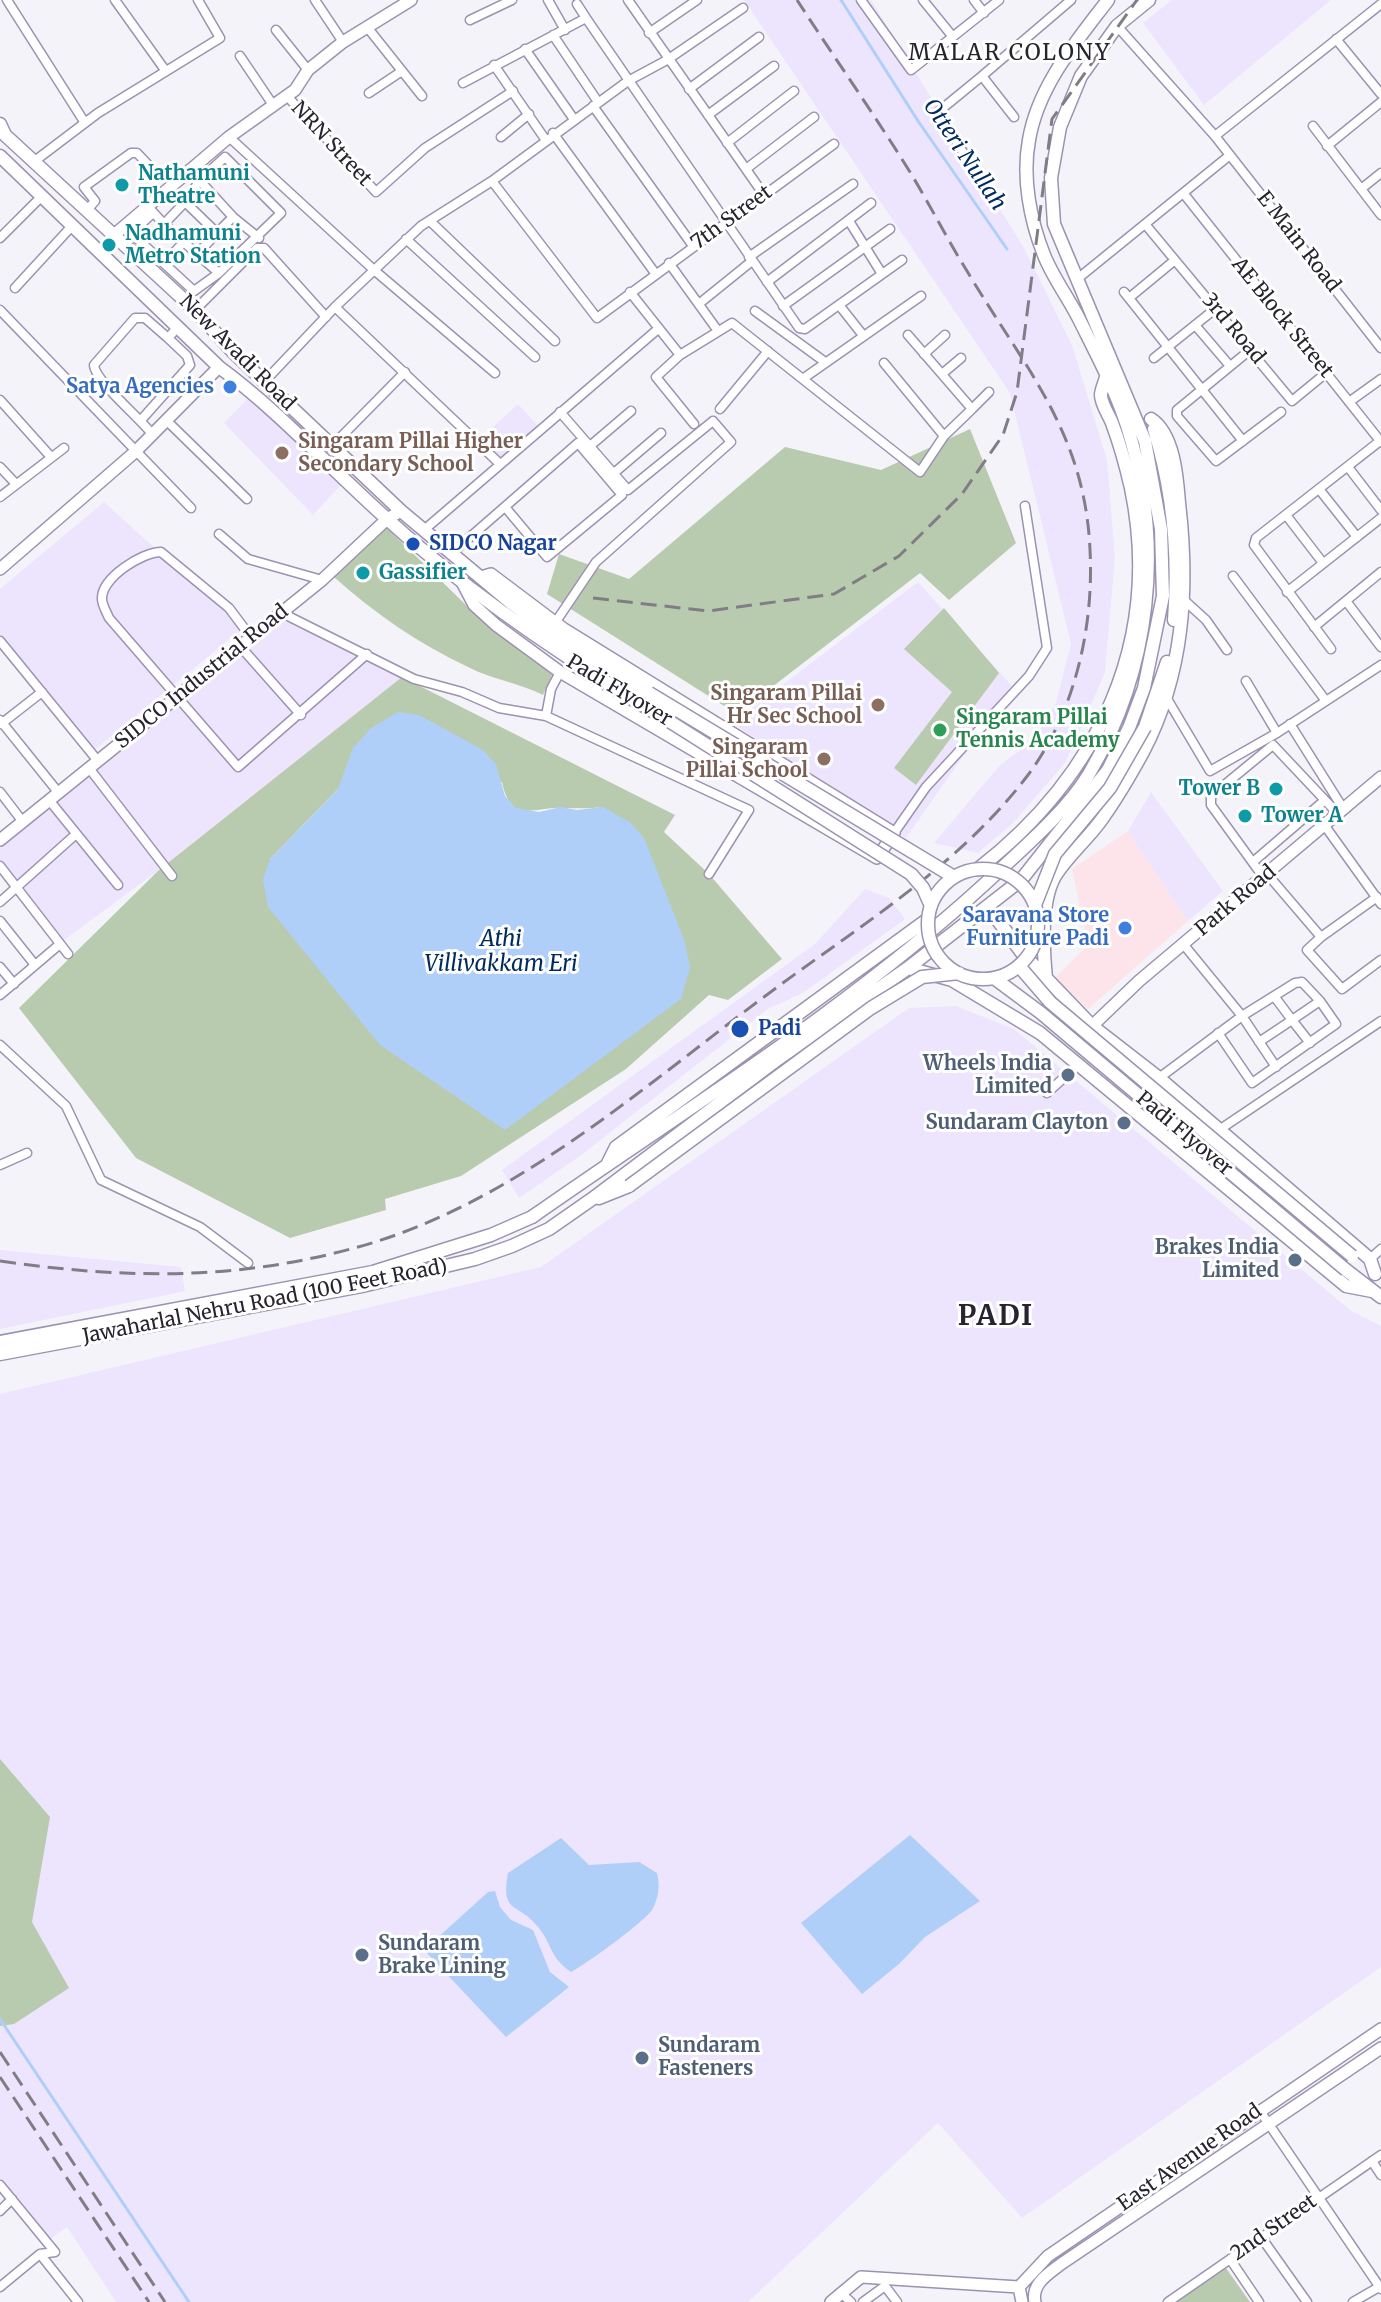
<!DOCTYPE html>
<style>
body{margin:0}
canvas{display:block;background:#f5f3fa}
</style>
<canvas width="1381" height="2302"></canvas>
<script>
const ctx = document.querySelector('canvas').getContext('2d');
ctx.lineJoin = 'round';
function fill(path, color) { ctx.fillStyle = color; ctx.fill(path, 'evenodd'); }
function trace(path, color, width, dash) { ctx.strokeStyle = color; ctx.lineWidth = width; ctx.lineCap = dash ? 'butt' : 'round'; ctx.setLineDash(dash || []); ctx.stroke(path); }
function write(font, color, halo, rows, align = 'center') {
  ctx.font = font + ' Merriweather,serif'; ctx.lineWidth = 6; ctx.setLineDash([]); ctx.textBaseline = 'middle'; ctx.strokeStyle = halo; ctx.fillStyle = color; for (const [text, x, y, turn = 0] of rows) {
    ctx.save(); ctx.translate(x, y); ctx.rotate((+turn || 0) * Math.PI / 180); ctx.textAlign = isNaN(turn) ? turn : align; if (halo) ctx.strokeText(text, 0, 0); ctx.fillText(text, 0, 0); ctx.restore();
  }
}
fill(new Path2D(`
 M1128 831 1188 921 1088 1009 1055 978 1088 945 1072 869Z`), '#fde3ea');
fill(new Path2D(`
 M744 0H871L1024 248 1072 345 1107 460 1115 557 1105 673 1065 763 1013 823 978 853 934 843 1000 765 1033 741 1056 703 1071 644 1010 393Z
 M1172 0H1331L1204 105 1143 23Z
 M251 395 342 484 313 515 224 423Z
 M518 404 538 426 498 460 479 440Z
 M104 502 243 628 94 750 0 637V589Z
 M918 582 1012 686 906 838 732 723Z
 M284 621 402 677 159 870 60 943 0 870V848Z
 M1151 792 1223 891 1188 921 1128 831Z
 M865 889 889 898 905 919 803 993 768 1009 580 1156 519 1198 502 1170 815 944Z
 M956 1006 1014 1029 1350 1310 1381 1326V1967L1022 2218 938 2123 748 2302H116L67 2227 49 2240 0 2178V1394L541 1267 909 1008Z
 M0 1250 181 1267 185 1291 0 1329Z`), '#ede5fe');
fill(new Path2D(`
 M970 429 1016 543 949 600 920 573 737 714 547 594 559 554 629 579 785 447 881 470Z
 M387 528 466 605 552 675 543 695C519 683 491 679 468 667 419 644 374 613 334 577Z
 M944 608 999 673 916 785 894 768 952 692 904 649Z
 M402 677 675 815 664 832 709 874 782 959 728 1000 709 995 626 1069 461 1176 385 1199 386 1210 290 1238 136 1158 19 1008 159 870ZM502 782C511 826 535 806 564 808 578 808 588 809 603 807L270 859 338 789Z
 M0 1759 50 1817 32 1922 69 1988 14 2024 0 2026Z
 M1226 2268 1250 2302H1177Z`), '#b9cbae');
fill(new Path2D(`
 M398 712 419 715 483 750 496 764 505 796 516 808 539 812 561 807 577 810 603 807 631 823 644 838 685 942 690 968 681 999 505 1130 380 1045 268 907 263 880 270 859 338 789 353 748 371 728Z
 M910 1835 980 1901 925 1937 899 1964 862 1994 801 1923Z
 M561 1838 589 1865 639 1862 657 1873C660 1886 659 1897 652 1910 644 1922 585 1965 571 1972 549 1957 553 1945 538 1927 519 1902 500 1915 508 1873Z
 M495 1891 500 1907 511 1920 533 1930 550 1972 569 1987 506 2037 424 1950 488 1892Z`), '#afcff9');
trace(new Path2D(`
 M841 0 918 121 1007 249
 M0 2019 189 2302`), '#afcff9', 3);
const street = new Path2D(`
 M7 0 85 123
 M115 0 165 70
 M315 0 343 42
 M548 0 565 30
 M628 0 764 195
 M861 0 911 70 999 0
 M923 0 953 37
 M974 0 984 13
 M577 4 586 18
 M470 20 512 0
 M1117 26 1215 136 1381 348
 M367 27 422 96
 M276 30 308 70
 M649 33 697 0
 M553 35 598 102
 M1336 39 1381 94
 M525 49 573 118
 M240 56 273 105
 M494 65 545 139
 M982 76 938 112 991 197
 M463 83 586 18 799 328 805 329 902 260
 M689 89 759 37
 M369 93 402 71
 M286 95 376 192 425 148 513 91
 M593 106 693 246
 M708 115 774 66
 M1014 117 982 76 1071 0
 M1313 126 1381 215
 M553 133 655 273
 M1215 136 1381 4
 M229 137 374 270 495 373
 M501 137 529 114
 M727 143 794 91
 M1327 146 1381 102
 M36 160 98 113 220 38 198 0
 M189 169 233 217 259 238
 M746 169 814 117
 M492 181 597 318 834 144
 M1361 189 1381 173
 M1184 194 1381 442
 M185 202 200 180 225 157 281 213 219 273 197 254
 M88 209 95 201 84 187 131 153H137L158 175
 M150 209 164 224 185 202 217 233 233 217
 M153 213 131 233 194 291 219 273
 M430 221 555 341
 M849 221 882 274
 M164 224 197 254 217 233
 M1145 224 1292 401 1326 373
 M0 238 40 198
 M406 239 535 357
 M749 257 853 184
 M164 263 184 242
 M669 263 718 331
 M1076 280 1230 155
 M767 282 871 203
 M15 288 71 227
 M630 292 680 355
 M1124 292 1243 441
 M1129 298 1175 260
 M700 303 752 261
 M839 305 862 334
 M783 306 890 229
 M335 307 499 463
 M0 310 191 508
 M195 310 257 248H264L326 317
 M755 311 825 362
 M1195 325 1230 366
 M908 335 972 409 944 436
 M1250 350 1177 410V416L1216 461 1281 412
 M924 354 945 335
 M1154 358 1215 309
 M942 374 961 358
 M804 378 921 296
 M264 382 335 307 421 226 492 181 628 81 667 60 743 8
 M0 400 51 457
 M1349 402 1381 379
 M720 409 768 351
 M972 409 989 392
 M142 419 190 365 187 356 168 338
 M166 420 247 499
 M694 424 656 377 680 355 732 323 920 472 944 436 884 363
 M152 434C140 418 95 381 94 365L135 318H145L168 338 177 328
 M332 446 405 372
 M590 446 631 411
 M0 467 16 484
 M1348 467 1381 510
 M614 473 661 433
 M1319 489 1357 537
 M0 497 64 448
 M1286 515 1323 563
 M424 530 658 329
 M219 534 248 559 322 580
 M453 552 578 443 622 495 547 557 505 507
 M1233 576 1326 701
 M1287 592 1381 518
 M1184 600 1206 620 1227 650
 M1346 601 1381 647
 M282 613 414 679 462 692 499 708 546 716 551 689 560 672
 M555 623 596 562 731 442 713 421 628 490 560 412
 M1314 627 1381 572
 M250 636 229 608 161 552C142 552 101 578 102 599 102 605 107 613 109 618L238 767 367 654
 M0 641 98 761
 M239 645 301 715
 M1331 649 1254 545 1256 538 1380 441
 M1246 681 1277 733
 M1166 697 1210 771 1277 733 1381 665
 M546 716 749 810 709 874
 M0 720 58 792
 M1 724 42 692
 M1290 724 1344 810
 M89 768 172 876
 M0 792 23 822
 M49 800 118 885
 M1325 826 1381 904
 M894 833 926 787 1029 676 1047 648 1025 506
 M1253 862 1325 800
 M0 866 68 954
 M1268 875 1321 937 1307 950 1342 989 1381 960
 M1264 878 1211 805V796L1273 745 1339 815
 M0 902 75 835
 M0 921 35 965
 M1321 937 1377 897
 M1184 945 1242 1016 1276 1067
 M0 967 14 984
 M0 995 60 944
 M1218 1033 1252 1083 1336 1024 1320 1001
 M1259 1042 1292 1020 1310 1043
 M0 1045 66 1106 101 1180 200 1227 248 1263
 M1159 1078 1242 1016 1295 983 1302 982 1320 1001 1292 1020 1274 996
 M1047 1093 1078 1065
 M1219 1130 1381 1021
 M0 1165 27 1153
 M1370 1259 1381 1249
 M1260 2111 1381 2289
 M1372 2161 1381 2175
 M0 2185 55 2252 40 2254 0 2287
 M0 2211 12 2199
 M1261 2237 1307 2302
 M40 2254 78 2302
 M1230 2259 1259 2302
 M842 2294 851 2302
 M863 2302 885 2286 897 2302
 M1168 2302 1381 2155
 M1353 2302 1379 2287`);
const secondary = new Path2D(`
 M114 235 229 137 295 90 308 70 343 42 411 0
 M0 569 135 452 219 367
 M463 584 474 605 496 625 560 672 877 858 894 833 564 629 491 574 481 577
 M0 840 322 580 387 519 401 511
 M1092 1026 1139 981 1381 777
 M831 2302 861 2277 1019 2287
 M1022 2302 1019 2287 1048 2256 1381 2029
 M1035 2302C1031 2284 1048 2274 1061 2264L1381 2048`);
const primary = new Path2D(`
 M0 124 5 135 195 310 233 352 401 511 511 603 557 637 649 693
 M0 156 219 367C279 411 330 468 386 518 465 590 551 649 642 704
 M1154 429C1173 491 1179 555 1174 620
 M1145 727 1167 662
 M978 869C1098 776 1163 642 1131 488 1126 466 1120 444 1112 423 1109 415 1101 404 1101 395 1101 390 1105 382 1106 377
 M988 907 1022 953 1092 1026 1159 1078 1370 1259 1375 1274
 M908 968 952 980 1040 1033 1346 1286 1372 1291
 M1046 978C1043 948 1040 902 1055 876 1068 855 1088 839 1102 819 1117 798 1131 774 1143 752 1184 674 1189 588 1179 503 1177 477 1174 434 1151 419
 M608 1163 616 1147 928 919
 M599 1198 629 1186
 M1346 1270 1381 1297
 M0 1342 373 1272 491 1235 532 1217C686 1109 849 1009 988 881 1021 850 1066 812 1089 774 1151 669 1164 545 1128 429 1117 393 1098 357 1081 323 1070 300 1053 278 1044 255 1030 220 1022 177 1029 140 1038 86 1076 42 1108 0
 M0 1354 362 1286 475 1259 512 1246 549 1229 592 1199 778 1059 908 968 1021 880 1108 770 1129 728 1144 688 1163 596 1161 529 1145 441 1054 224 1051 178 1060 127 1081 76 1117 26 1149 0`);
trace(street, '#9c92b1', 11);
trace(secondary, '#9c92b1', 14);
trace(primary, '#9c92b1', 15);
trace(street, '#fff', 8);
trace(secondary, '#fff', 11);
trace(primary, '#fff', 12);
trace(new Path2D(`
 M593 598 708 611 834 594 899 556 962 494 1003 435 1017 392 1052 119 1137 0
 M0 1261C124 1279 236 1281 358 1247 514 1204 641 1088 768 994 859 926 959 866 1028 775 1075 712 1094 627 1090 550 1085 432 1024 367 967 271 947 239 930 205 910 172 874 114 834 57 797 0
 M0 2052 165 2302
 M0 2077 149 2302`), '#807d87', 3, [16, 8]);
const primaryBridge = new Path2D(`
 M649 693 954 877
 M642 704 911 874 923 888 931 906
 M928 924a55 55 0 1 1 110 0a55 55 0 1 1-110 0Z
 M1035 905 1055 854 1110 788 1145 727
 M1019 966 1050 1002 1352 1256
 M994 978 1041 1013 1346 1270
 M629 1186 871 1008 922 977 959 973`);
trace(primaryBridge, '#9c92b1', 15, []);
trace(primaryBridge, '#fff', 12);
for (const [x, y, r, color] of [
 [122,185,8,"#0f9aa8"],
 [109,245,8,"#0f9aa8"],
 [230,387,8,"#3f7fe0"],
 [282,453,8,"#8d6e63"],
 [413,544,8,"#1a4fb4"],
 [363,573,8,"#0f9aa8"],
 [878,705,8,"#8d6e63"],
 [940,730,8,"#2e9e5b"],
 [824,759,8,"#8d6e63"],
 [1276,789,8,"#0f9aa8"],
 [1245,816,8,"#0f9aa8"],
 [1125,928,8,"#3f7fe0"],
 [740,1029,10,"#1a4fb4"],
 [1068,1075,8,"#5c6f8a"],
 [1124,1123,8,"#5c6f8a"],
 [1295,1260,8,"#5c6f8a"],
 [362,1955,8,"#5c6f8a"],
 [642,2058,8,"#5c6f8a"]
]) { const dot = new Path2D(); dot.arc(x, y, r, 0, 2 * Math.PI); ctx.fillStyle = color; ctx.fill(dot); trace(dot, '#fff', 3); }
write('20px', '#282330', '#fff', [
 ["NRN Street",331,144,47],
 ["7th Street",732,218,-36],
 ["E Main Road",1298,242,52],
 ["AE Block Street",1282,318,51],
 ["3rd Road",1233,329,50],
 ["New Avadi Road",237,353,45],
 ["SIDCO Industrial Road",202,677,-39],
 ["Padi Flyover",619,691,31],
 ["Park Road",1236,901,-40],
 ["Padi Flyover",1184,1134,40],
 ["Jawaharlal Nehru Road (100 Feet Road)",265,1302,-11],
 ["East Avenue Road",1190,2158,-35],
 ["2nd Street",1274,2228,-35]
]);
write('bold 20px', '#0d838f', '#fff', [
 ["Nathamuni",138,174],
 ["Theatre",138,197],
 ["Nadhamuni",125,234],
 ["Metro Station",125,257],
 ["Gassifier",379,573],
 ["Tower B",1260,789,"right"],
 ["Tower A",1261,816]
], 'left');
write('bold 20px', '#366cbe', '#fff', [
 ["Satya Agencies",214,387],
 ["Saravana Store",1109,916],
 ["Furniture Padi",1109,939]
], 'right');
write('bold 20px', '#785e54', '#fff', [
 ["Singaram Pillai Higher",298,442,"left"],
 ["Secondary School",298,465,"left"],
 ["Singaram Pillai",862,694],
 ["Hr Sec School",862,717],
 ["Singaram",808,748],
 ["Pillai School",808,771]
], 'right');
write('bold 20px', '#164399', '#fff', [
 ["SIDCO Nagar",429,544],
 ["Padi",758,1029]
], 'left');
write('bold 20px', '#27864d', '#fff', [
 ["Singaram Pillai",956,718],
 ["Tennis Academy",956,741]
], 'left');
write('bold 20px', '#4e5e75', '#fff', [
 ["Wheels India",1052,1064],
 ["Limited",1052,1087],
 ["Sundaram Clayton",1108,1123],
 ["Brakes India",1279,1248],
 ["Limited",1279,1271],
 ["Sundaram",378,1944,"left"],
 ["Brake Lining",378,1967,"left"],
 ["Sundaram",658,2046,"left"],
 ["Fasteners",658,2069,"left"]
], 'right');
ctx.letterSpacing = '2px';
write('22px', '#282330', '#fff', [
 ["MALAR COLONY",1010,54]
]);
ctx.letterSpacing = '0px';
write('italic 22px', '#002b5c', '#fff', [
 ["Otteri Nullah",964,155,56],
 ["Athi",501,940],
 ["Villivakkam Eri",501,965]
]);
ctx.letterSpacing = '2px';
write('bold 28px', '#282330', '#fff', [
 ["PADI",996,1317]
]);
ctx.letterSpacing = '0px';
</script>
